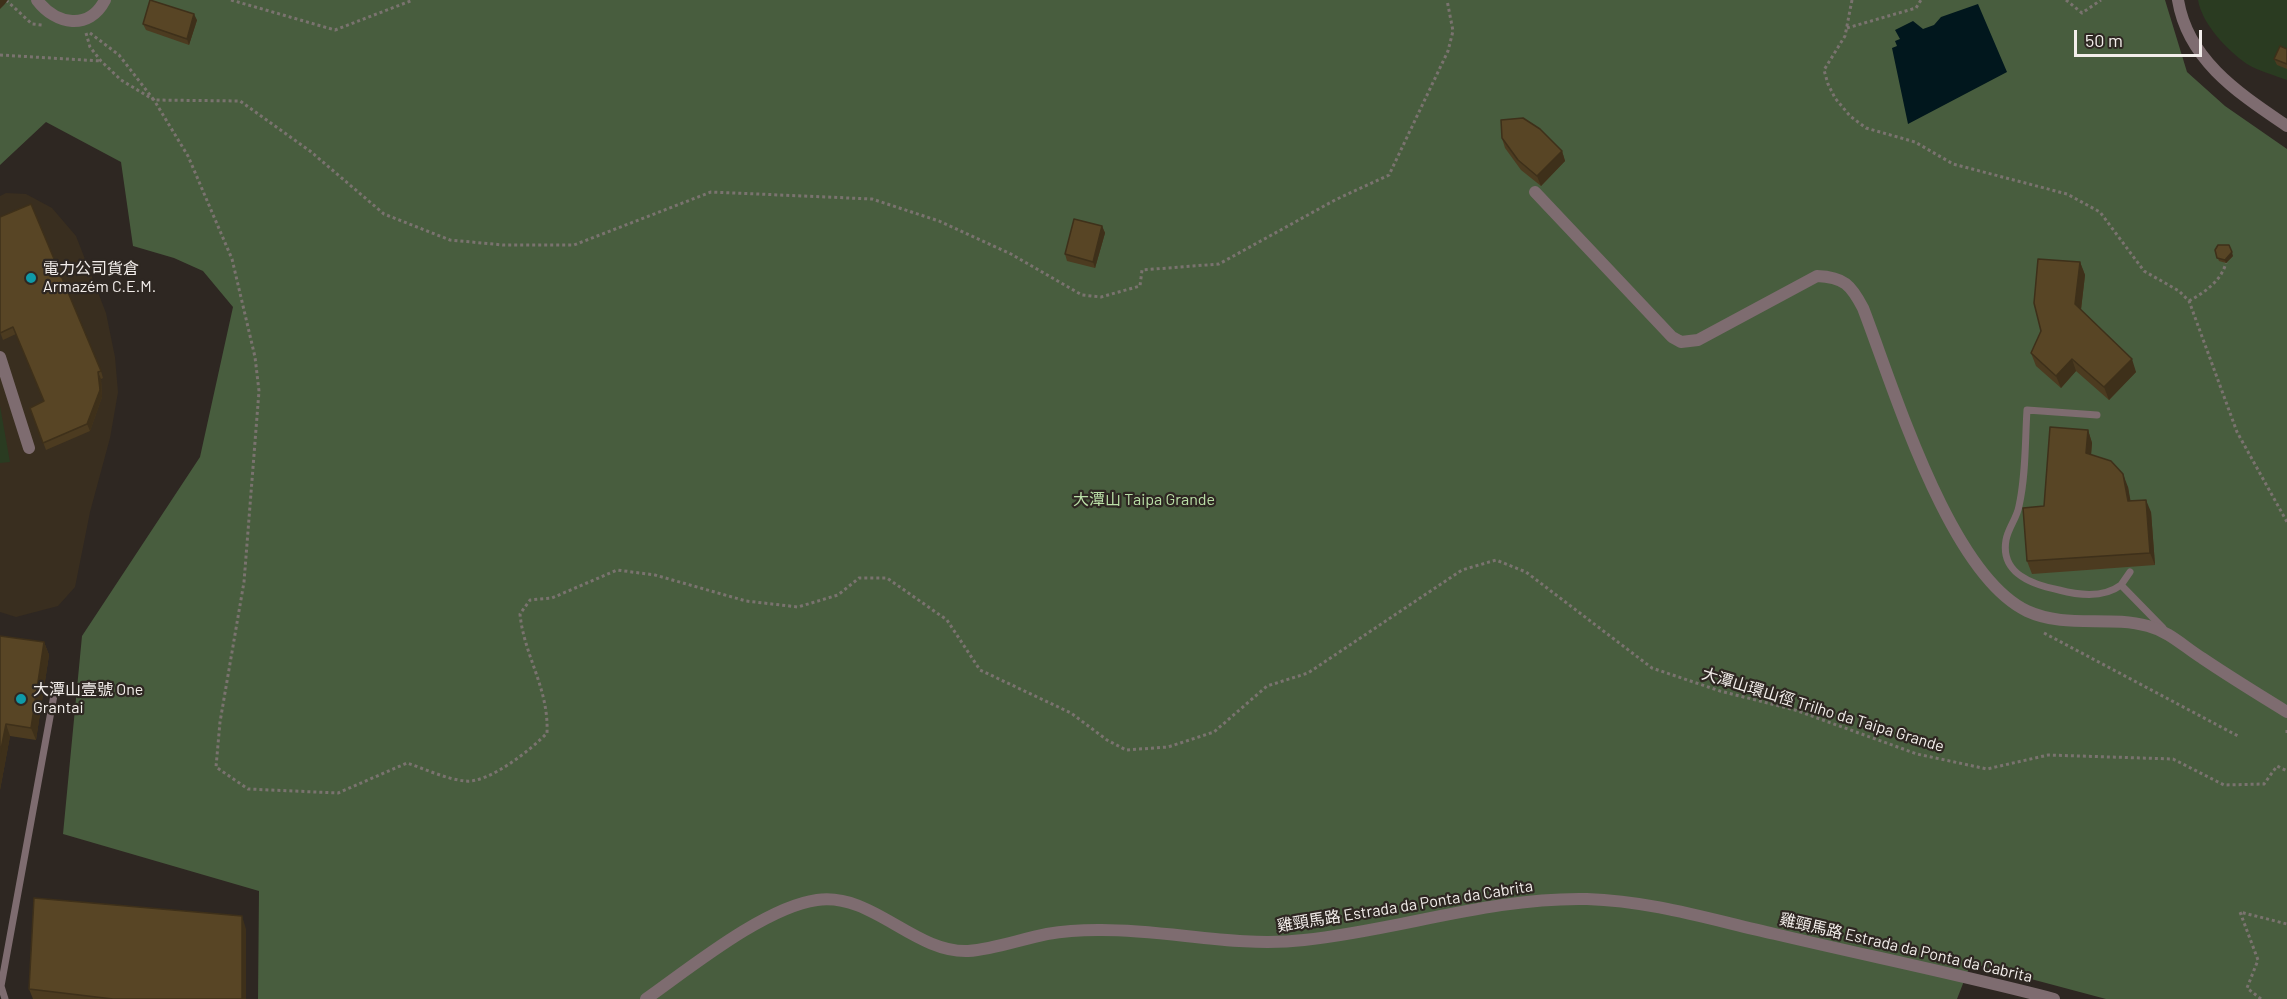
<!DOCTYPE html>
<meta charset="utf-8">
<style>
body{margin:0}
#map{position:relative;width:2287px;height:999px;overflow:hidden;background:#2e2722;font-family:Barlow,sans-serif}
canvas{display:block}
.scale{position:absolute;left:2074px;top:30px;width:128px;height:27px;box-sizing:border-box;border:3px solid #f3eeeb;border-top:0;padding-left:8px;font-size:18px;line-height:21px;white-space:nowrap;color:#f3eeeb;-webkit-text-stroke:4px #2e2722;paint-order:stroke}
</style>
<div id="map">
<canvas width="2287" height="999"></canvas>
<div class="scale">50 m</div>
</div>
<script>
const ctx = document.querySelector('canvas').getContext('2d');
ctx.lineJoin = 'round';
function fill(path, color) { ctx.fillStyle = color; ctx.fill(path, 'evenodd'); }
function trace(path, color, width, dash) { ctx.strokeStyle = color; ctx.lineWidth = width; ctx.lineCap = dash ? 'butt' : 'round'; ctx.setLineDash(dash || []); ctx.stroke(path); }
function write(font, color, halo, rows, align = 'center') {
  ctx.font = font + ' Barlow,"Noto Sans SC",sans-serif'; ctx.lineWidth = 4.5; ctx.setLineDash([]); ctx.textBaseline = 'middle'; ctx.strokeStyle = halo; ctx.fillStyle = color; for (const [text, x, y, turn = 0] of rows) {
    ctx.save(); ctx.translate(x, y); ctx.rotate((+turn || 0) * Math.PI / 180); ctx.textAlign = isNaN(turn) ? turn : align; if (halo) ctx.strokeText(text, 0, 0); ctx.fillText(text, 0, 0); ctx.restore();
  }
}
fill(new Path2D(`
 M6 193 26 194 52 208 76 236 106 313 115 357 118 392 110 438 90 512 75 587 58 606 16 617 0 612V196Z`), '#392e1f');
fill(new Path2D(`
 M2198 0H2287V80C2274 75 2258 71 2247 64 2227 50 2202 24 2198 0Z
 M0 406 10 462 0 463Z`), '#2a3b21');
fill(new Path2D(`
 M0 0H2165L2187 72 2225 106 2287 149V999H2106L1971 963 1957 999H258L259 891 63 834 82 636 200 457 233 307 203 271 174 258 133 246 121 162 46 122 0 165Z`), '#485d3e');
fill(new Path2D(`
 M1978 4 2007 72 1908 124 1892 48 1897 46 1895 41 1900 39 1895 30 1913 21 1923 29 1934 25 1941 17Z`), '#01171d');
trace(new Path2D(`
 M6 0 32 24 42 25
 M231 0 335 30 413 0
 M1852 0 1845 36 1824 70 1828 84 1835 98 1850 116 1866 128 1915 142 1953 164 2067 194 2100 212 2144 271 2179 291 2189 301 2237 432 2287 522
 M2066 0 2082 13 2101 0
 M1847 28 1916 8 1921 0
 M86 33 90 47 101 61 121 80 154 100 188 156 232 259 255 357 259 391 244 582 220 722 216 767 248 789 338 793 407 763C425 769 446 779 465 781 488 784 532 749 547 733 549 688 524 656 520 614L530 600 552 598 617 570 655 575 746 601 798 607 838 595 859 578H887L947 620 980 670 1071 713 1107 740 1126 750 1168 747 1214 732 1267 686 1308 673 1462 570 1496 560 1526 572 1652 668 1720 691 1795 710 1917 754 1987 769 2048 755 2173 759 2224 785 2264 784 2277 766 2287 771
 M90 33 119 55 154 100 240 101 310 151 384 214 450 240 503 245H574L711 192 872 199 939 221 1011 254 1082 295 1101 297 1140 286 1142 270 1219 264 1335 200 1389 175 1448 51 1453 31 1447 0
 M0 55 101 61
 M2189 301C2205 292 2221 281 2226 263
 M2044 633 2238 736
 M2287 730V736
 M2261 999 2247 988 2258 960 2240 912 2287 924`), '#7a736f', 3, [3, 3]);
trace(new Path2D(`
 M2097 415 2027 410C2025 441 2026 475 2019 506 2017 518 2008 528 2006 540 2000 574 2033 585 2059 590 2078 595 2104 598 2121 585L2163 628
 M2121 585 2130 572
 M5 999 1 986 54 695`), '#7e6c70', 7);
trace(new Path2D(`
 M37 0C56 25 89 31 105 0
 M1535 192 1672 337 1681 342 1698 340 1817 276C1844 277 1851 285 1863 308 1894 388 1949 574 2027 611 2066 629 2108 615 2148 626 2170 632 2183 646 2202 658 2230 677 2258 694 2287 712
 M0 357 29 448`), '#7e6c70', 12);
trace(new Path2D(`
 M2178 0C2188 61 2240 94 2287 126
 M646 999C690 968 765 907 817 900 872 892 914 953 968 951 995 949 1021 939 1047 934 1064 931 1081 930 1098 930 1167 929 1235 948 1304 940 1399 930 1491 897 1587 899 1652 901 1712 920 1775 934 1868 956 1962 975 2054 999`), '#7e6c70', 12);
fill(new Path2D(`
 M197 20 189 45 146 30 143 24Z
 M2287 49V69L2277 65 2274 59Z
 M1502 138 1562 151 1565 161 1541 186 1521 170 1505 148Z
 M0 217 101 371 103 378 101 379 102 397 90 431 46 450 30 408 44 402 16 334 3 340 0 332Z
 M1102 226 1105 233 1095 268 1067 261 1065 254Z
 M2215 250 2233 256 2226 263 2219 261Z
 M2080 262 2085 275 2081 310 2136 372 2109 400 2076 371 2061 388 2036 366 2031 353Z
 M2088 430 2092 443 2091 455 2128 487 2130 501 2151 512 2155 565 2032 574 2027 561 2044 506Z
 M0 636 44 642 49 655 36 740 10 736 0 790Z
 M246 929V999H33L29 989Z`), '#4c3b20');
fill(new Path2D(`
 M0 0H8L4 5 0 9Z
 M194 14 197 20 189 45 187 39Z
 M1562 151 1565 161 1541 186 1537 176Z
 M1102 226 1105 233 1095 268 1093 262Z
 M2232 252 2233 256 2226 263 2225 260Z
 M2080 262 2085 275 2080 317 2075 304Z
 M2072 359 2076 371 2061 388 2056 376Z
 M2132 359 2136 372 2109 400 2104 387Z
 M98 372 101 379 102 397 90 431 87 424Z
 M2088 430 2092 443 2090 466 2086 453Z
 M2123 474 2128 487 2133 514 2128 501Z
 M2146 500 2151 512 2155 565 2150 553Z
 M44 642 49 655 36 740 31 728Z
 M6 724 10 736 0 790V754Z
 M242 916 246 929V999H242Z`), '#3e301a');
const building = new Path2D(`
 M150 0 194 14 187 39 143 24Z
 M2280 46 2287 49V64L2274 59Z
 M1523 118 1540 129 1562 151 1537 176 1518 160 1502 138 1501 120Z
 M31 204 101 371 98 372 100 390 87 424 43 443 30 408 44 401 13 327 0 333V217Z
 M1074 219 1102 226 1093 262 1065 254Z
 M2218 245H2229L2232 252 2225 260 2217 258 2215 250Z
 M2038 259 2080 262 2075 304 2132 359 2104 387 2072 359 2056 376 2031 353 2041 331 2034 303Z
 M2050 427 2088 430 2086 453 2111 461 2123 474 2128 501 2146 500 2150 553 2027 561 2023 508 2044 506Z
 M0 636 44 642 31 728 6 724 0 754Z
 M34 898 242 916V999H113L29 989Z`);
fill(building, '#584525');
trace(building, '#3e301a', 1.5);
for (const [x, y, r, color] of [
 [31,278,6,"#0f9aa8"],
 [21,699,6,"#0f9aa8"]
]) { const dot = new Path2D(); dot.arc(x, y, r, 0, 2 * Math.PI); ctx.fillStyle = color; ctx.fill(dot); trace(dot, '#2e2722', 2); }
write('16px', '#f3eeeb', '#2e2722', [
 ["電力公司貨倉",43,269],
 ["Armazém C.E.M.",43,287],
 ["大潭山壹號 One",33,690],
 ["Grantai",33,708]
], 'left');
write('16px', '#badfa7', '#2e2722', [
 ["大潭山 Taipa Grande",1144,500]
]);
write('16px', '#f3eeeb', '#2e2722', [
 ["大潭山環山徑 Trilho da Taipa Grande",1823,710,17],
 ["雞頸馬路 Estrada da Ponta da Cabrita",1405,906,-9],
 ["雞頸馬路 Estrada da Ponta da Cabrita",1906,948,13]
]);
</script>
